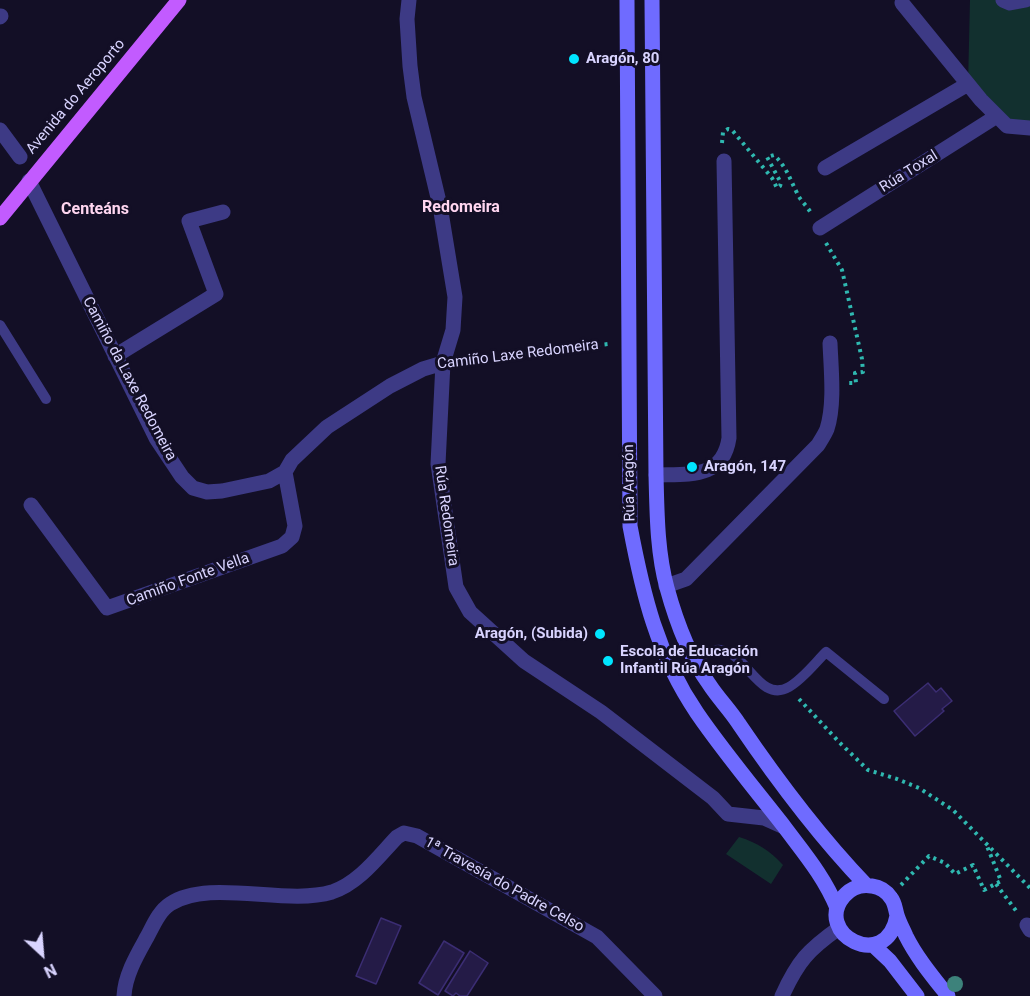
<!DOCTYPE html>
<meta charset="utf-8">
<style>
body{margin:0}
#map{position:relative;width:1030px;height:996px;overflow:hidden;background:#130f26;font-family:Roboto,sans-serif}
canvas{display:block}
.north{position:absolute;left:12px;top:924px;width:60px;height:60px;-webkit-text-stroke:4px #130f26;paint-order:stroke;rotate:154deg;font-size:16px;font-weight:700;line-height:24px;text-align:center;color:#d9d4ff}
.north::after{content:'';display:block;margin:auto;width:21px;height:27px;background:#d9d4ff;clip-path:polygon(50% 0,100% 100%,50% 72%,0 100%)}
</style>
<div id="map">
<canvas width="1030" height="996"></canvas>
<div class="north">N</div>
</div>
<script>
const ctx = document.querySelector('canvas').getContext('2d');
ctx.lineJoin = 'round';
function fill(path, color) { ctx.fillStyle = color; ctx.fill(path, 'evenodd'); }
function trace(path, color, width, dash) { ctx.strokeStyle = color; ctx.lineWidth = width; ctx.lineCap = dash ? 'butt' : 'round'; ctx.setLineDash(dash || []); ctx.stroke(path); }
function write(font, color, halo, rows, align = 'center') {
  ctx.font = font + ' Roboto,sans-serif'; ctx.lineWidth = 6; ctx.setLineDash([]); ctx.textBaseline = 'middle'; ctx.strokeStyle = halo; ctx.fillStyle = color; for (const [text, x, y, turn = 0] of rows) {
    ctx.save(); ctx.translate(x, y); ctx.rotate((+turn || 0) * Math.PI / 180); ctx.textAlign = isNaN(turn) ? turn : align; if (halo) ctx.strokeText(text, 0, 0); ctx.fillText(text, 0, 0); ctx.restore();
  }
}
fill(new Path2D(`
 M970 0H1030V128L1007 126 968 85Z
 M739 837C758 843 770 851 783 865L771 884 726 854Z`), '#12302f');
const building = new Path2D(`
 M928 683 936 692 941 688 952 701 942 709 944 711 915 736 894 711Z
 M381 918 401 926 376 984 356 976Z
 M444 941 464 953 438 995 419 983Z
 M470 951 488 963 467 996H460L456 993 453 996 445 991Z`);
fill(building, '#241b47');
trace(building, '#3b2d73', 1.5);
trace(new Path2D(`
 M722 143 723 132 728 129 732 130 772 178 777 188 780 186 781 183 767 157 774 155C786 166 790 179 797 193 800 200 807 206 811 213
 M826 243 842 270 862 359 863 372 855 373 856 383H847
 M463 361 608 344
 M799 699 839 742 868 770 897 779 919 788 953 810 1030 888
 M996 884 1017 912
 M901 885 929 856 945 863 955 874 973 865 984 890 1001 881 987 846`), '#2fb8b0', 4, [3, 4.5]);
trace(new Path2D(`
 M0 325 46 399
 M694 660C701 657 709 652 716 650 745 646 758 705 789 687 803 679 815 663 826 652L884 699`), '#3d3a85', 10);
trace(new Path2D(`
 M409 0 407 19 410 66 414 97 440 206 455 297 453 330 443 363 438 464 456 587 470 612 524 661 601 712 713 798 728 814 764 818 784 827
 M1003 0 1010 3 1026 0
 M902 3 981 100 1007 126 1030 128
 M0 17 1 16
 M0 130 20 157
 M825 168 968 84
 M29 181 156 438 182 477 193 488 207 492 222 491 269 481 285 472 292 460 327 427 390 386 423 369 443 363
 M820 228 997 116
 M115 356 216 294 189 221 223 212
 M656 475C689 474 723 479 729 438L724 161
 M31 505 107 608 282 546 292 537 295 526 285 472
 M666 586 686 579 818 445C821 440 825 434 827 429 835 404 831 369 830 343
 M1027 925 1030 930
 M124 996C125 975 137 955 147 937 153 926 159 911 170 904 209 878 285 906 332 892 359 883 378 857 397 837L404 833 417 836 597 937 655 996
 M782 996C798 961 808 950 839 928`), '#3d3a85', 15);
trace(new Path2D(`
 M627 0 630 526C643 595 657 654 697 713 723 751 754 788 783 825 803 852 824 876 837 908
 M652 0 656 475C657 512 657 552 667 588 676 621 689 656 709 684 718 698 730 710 739 724 777 780 819 836 866 885
 M897 916C886 974 812 933 844 896 851 888 861 884 872 886 880 887 887 892 891 898 895 903 895 908 897 915 899 922 903 929 906 936 917 958 933 977 948 996
 M873 945 890 961 917 996`), '#6f6bff', 15);
trace(new Path2D(`
 M0 218 179 0`), '#c25bff', 15);
ctx.fillStyle = '#3d827b';
for (const [x, y] of [
 [955,984]
]) { ctx.beginPath(); ctx.arc(x, y, 8, 0, 2 * Math.PI); ctx.fill(); }
for (const [x, y, r, color] of [
 [574,59,6,"#00e5ff"],
 [692,467,6,"#00e5ff"],
 [600,634,6,"#00e5ff"],
 [608,661,6,"#00e5ff"]
]) { const dot = new Path2D(); dot.arc(x, y, r, 0, 2 * Math.PI); ctx.fillStyle = color; ctx.fill(dot); trace(dot, '#130f26', 2); }
write('bold 15px', '#d9d4ff', '#130f26', [
 ["Aragón, 80",586,59],
 ["Aragón, 147",704,467],
 ["Aragón, (Subida)",588,634,"right"],
 ["Escola de Educación",620,652],
 ["Infantil Rúa Aragón",620,669]
], 'left');
write('15px', '#d9d4ff', '#130f26', [
 ["Avenida do Aeroporto",76,97,-50],
 ["Rúa Toxal",909,172,-32],
 ["Camiño Laxe Redomeira",518,355,-7],
 ["Camiño da Laxe Redomeira",129,379,62],
 ["Rúa Aragón",630,483,-91],
 ["Rúa Redomeira",446,516,82],
 ["Camiño Fonte Vella",188,580,-20],
 ["1ª Travesía do Padre Celso",504,885,29]
]);
write('bold 16px', '#ffd6f0', '#130f26', [
 ["Redomeira",461,208],
 ["Centeáns",95,210]
]);
</script>
